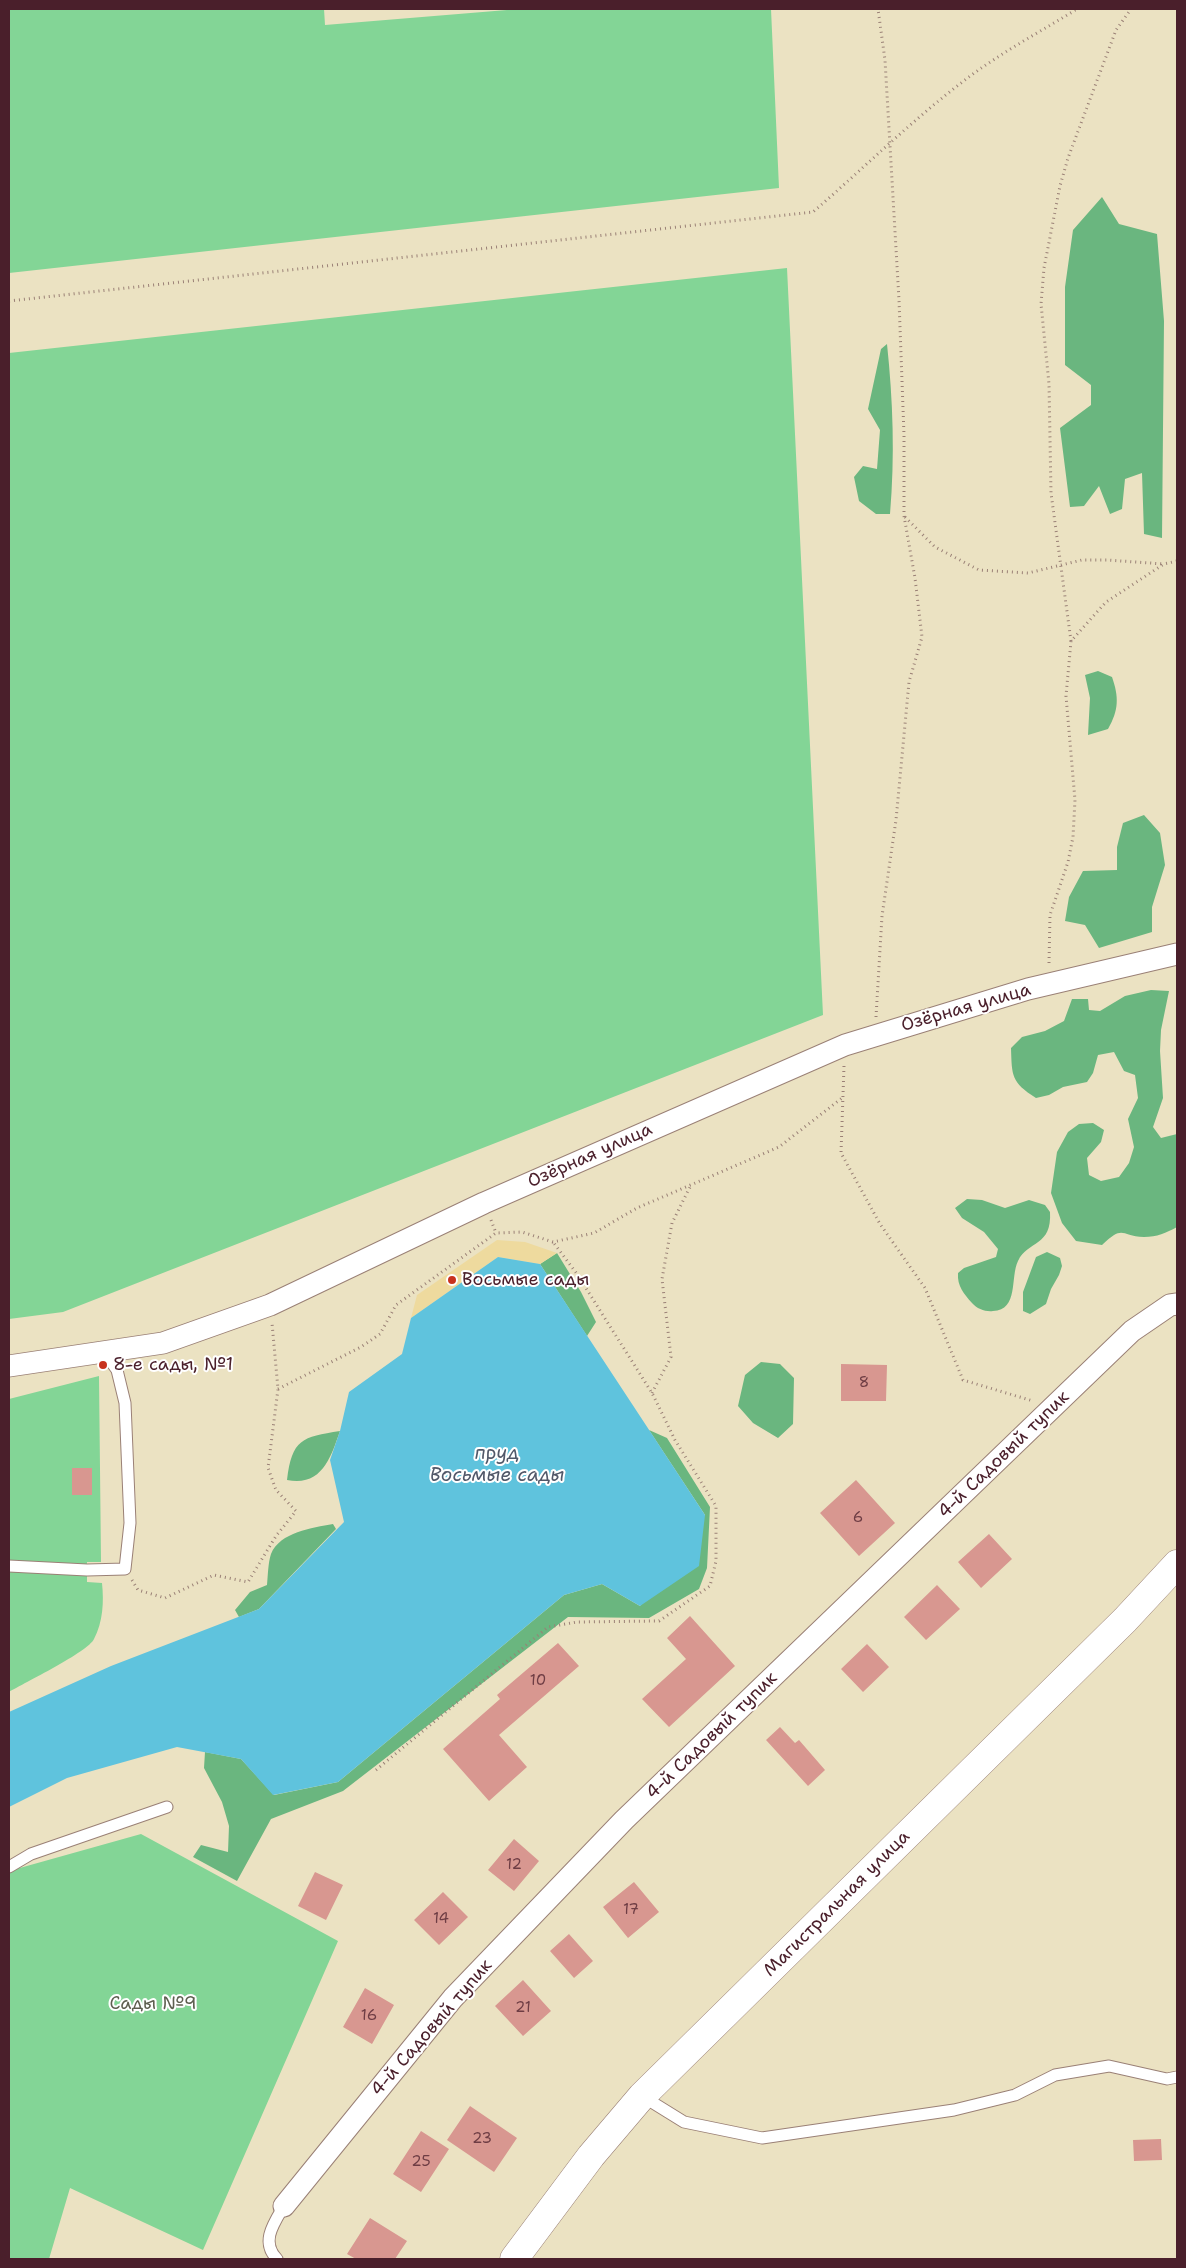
<!DOCTYPE html>
<meta charset="utf-8">
<style>
body{margin:0}
#map{position:relative;width:1186px;height:2268px;overflow:hidden;background:#ebe2c2;font-family:"Shantell Sans",sans-serif}
canvas{display:block}
.frame{position:absolute;inset:0;border:10px solid #4a1f2b;pointer-events:none}
</style>
<div id="map">
<canvas width="1186" height="2268"></canvas>
<div class="frame"></div>
</div>
<script>
const ctx = document.querySelector('canvas').getContext('2d');
ctx.lineJoin = 'round';
function fill(path, color) { ctx.fillStyle = color; ctx.fill(path, 'evenodd'); }
function trace(path, color, width, dash) { ctx.strokeStyle = color; ctx.lineWidth = width; ctx.lineCap = dash ? 'butt' : 'round'; ctx.setLineDash(dash || []); ctx.stroke(path); }
function write(font, color, halo, rows, align = 'center') {
  ctx.font = font + ' "Shantell Sans",sans-serif'; ctx.lineWidth = 4; ctx.setLineDash([]); ctx.textBaseline = 'middle'; ctx.strokeStyle = halo; ctx.fillStyle = color; for (const [text, x, y, turn = 0] of rows) {
    ctx.save(); ctx.translate(x, y); ctx.rotate((+turn || 0) * Math.PI / 180); ctx.textAlign = isNaN(turn) ? turn : align; if (halo) ctx.strokeText(text, 0, 0); ctx.fillText(text, 0, 0); ctx.restore();
  }
}
fill(new Path2D(`
 M9 9H324L325 25 519 9H771L779 188 9 273Z
 M787 268 823 1015 63 1312 9 1319V353Z
 M99 1376 101 1562H87V1582L102 1583C104 1602 103 1622 94 1639 88 1652 24 1683 9 1692V1399Z
 M141 1834 338 1941 203 2250 70 2188 49 2259H9V1871Z`), '#83d596');
fill(new Path2D(`
 M1102 197 1119 224 1157 234 1164 321 1162 538 1144 534 1142 473 1125 479 1122 509 1110 514 1099 486 1084 506 1070 507 1060 428 1091 405V385L1065 365V287L1073 230Z
 M887 344C893 401 895 456 890 514H876L859 501 854 477 863 466 877 469 880 430 868 409 881 349Z
 M1098 671 1112 677C1119 697 1119 710 1108 729L1088 735 1090 698 1085 675Z
 M1144 815 1160 833 1165 865 1152 907V932L1099 948 1085 925 1065 921 1069 897 1083 871 1117 870V847L1123 823Z
 M1151 990 1169 991 1161 1030 1160 1051 1163 1098 1153 1127 1161 1138 1177 1134V1227C1166 1233 1157 1237 1144 1237 1120 1236 1124 1224 1102 1245L1076 1241 1062 1223 1051 1193 1057 1152 1068 1132 1079 1124 1093 1123 1104 1130 1101 1142 1087 1158 1089 1175 1101 1181 1119 1177 1129 1163 1134 1147 1128 1119 1138 1098 1135 1075 1124 1071 1114 1052 1098 1055 1093 1073 1087 1082 1063 1087 1049 1095 1036 1098C1011 1082 1012 1076 1011 1048L1022 1037 1045 1031 1064 1021 1072 999H1088L1089 1010 1100 1011 1125 996Z
 M967 1199 982 1200 1005 1208 1029 1200 1045 1205 1050 1212C1052 1247 1028 1240 1018 1261 1010 1277 1019 1310 993 1311 986 1312 977 1309 972 1303 964 1294 957 1286 958 1273L964 1268 996 1257 998 1249 984 1232 962 1218 955 1208Z
 M1047 1252 1060 1258 1062 1266 1059 1275 1051 1289 1046 1304 1030 1314 1023 1311V1292L1036 1257Z
 M557 1253 581 1292 596 1322 587 1336 540 1264Z
 M761 1362 780 1364 794 1378 793 1424 778 1438 753 1423 738 1406 745 1375Z
 M649 1430 667 1438 710 1507 707 1568 699 1589 649 1618 568 1617 343 1791 271 1819 237 1881 193 1857 201 1845 228 1852 229 1826 222 1802 204 1768 205 1752 241 1759 274 1795 338 1782 564 1595 602 1584 640 1606 705 1515Z
 M340 1431C331 1457 322 1487 287 1480 292 1439 302 1437 340 1431Z
 M333 1524 336 1529 259 1609 239 1617 235 1610 250 1592 267 1585C268 1575 268 1563 271 1554 280 1532 312 1528 333 1524Z`), '#6ab67f');
fill(new Path2D(`
 M497 1240 525 1242 557 1253 540 1264 498 1257 411 1318 417 1295Z`), '#eeda9e');
fill(new Path2D(`
 M498 1257 540 1264 705 1515 699 1566 640 1606 602 1584 564 1595 338 1782 273 1795 241 1759 177 1747 67 1778 9 1807V1712L111 1666 259 1609 344 1522 330 1460 340 1431 349 1392 402 1354 411 1318Z`), '#5fc3dd');
fill(new Path2D(`
 M841 1364 887 1365 886 1401H841Z
 M72 1468H92V1495H72Z
 M856 1480 895 1523 859 1556 820 1513Z
 M989 1534 1012 1559 981 1588 958 1562Z
 M937 1585 960 1609 926 1640 904 1617Z
 M690 1616 735 1666 669 1727 642 1699 686 1659 667 1638Z
 M558 1643 579 1666 499 1735 527 1767 489 1801 443 1749 500 1699 497 1695Z
 M867 1644 889 1667 863 1692 841 1669Z
 M780 1727 795 1743 799 1740 825 1770 808 1786 766 1740Z
 M514 1839 539 1861 514 1891 488 1870Z
 M315 1872 343 1885 326 1920 298 1906Z
 M634 1882 659 1912 628 1938 603 1907Z
 M443 1892 468 1917 439 1945 414 1920Z
 M569 1934 593 1961 574 1978 550 1951Z
 M523 1980 551 2011 523 2036 495 2006Z
 M365 1988 394 2005 372 2044 343 2027Z
 M470 2106 517 2138 494 2172 447 2140Z
 M421 2131 449 2149 421 2192 393 2174Z
 M1161 2139 1162 2160 1134 2161 1133 2140Z
 M370 2218 407 2241 395 2259H356L347 2254Z`), '#d89790');
const service = new Path2D(`
 M9 1566 87 1570 125 1569 130 1523 125 1403 117 1370 104 1352
 M9 1867 31 1854 167 1807
 M642 2096 684 2122 762 2138 954 2110 1015 2095 1055 2075 1109 2066 1167 2079 1177 2077
 M277 2259C260 2242 274 2223 284 2206`);
const minor = new Path2D(`
 M9 1366 163 1343 270 1305 484 1203 845 1045 1028 989 1177 954
 M284 2206 453 1998 624 1820 1132 1331 1170 1305 1177 1304`);
const tertiary = new Path2D(`
 M514 2259 591 2156 642 2096 1125 1620 1177 1564`);
trace(service, '#9a8076', 13);
trace(minor, '#9a8076', 23);
trace(tertiary, '#9a8076', 29);
trace(new Path2D(`
 M9 301 813 212C864 168 911 121 965 80 1000 53 1040 32 1077 9
 M905 517 935 547 979 570 1028 573 1082 560H1107L1164 564
 M1071 641 1051 493 1049 384 1041 304 1044 268 1060 186 1068 158 1116 30 1131 9
 M1049 963 1050 915 1068 862 1073 837 1075 800 1066 696 1071 641 1106 602 1164 564 1177 561
 M876 1017 882 916 896 820 909 682 922 637 915 578 904 516V435L899 300 885 60 878 9
 M844 1066 841 1153 880 1224 925 1288 963 1380 1033 1401
 M491 1220 496 1233
 M278 1389 361 1347 380 1334 396 1305 496 1233 522 1232 553 1242 594 1233 637 1208 779 1147 842 1098
 M652 1393 671 1357 662 1279 672 1223 690 1187
 M132 1580 138 1590 165 1598 214 1575 248 1582 276 1536 296 1511 276 1490 268 1468 278 1389 272 1323
 M376 1770 548 1627 577 1622 659 1621 710 1586 716 1561V1506L675 1440 652 1393 577 1274 553 1242`), '#9a8076', 3, [1, 4]);
trace(service, '#fff', 11);
trace(minor, '#fff', 21);
trace(tertiary, '#fff', 28);
for (const [x, y, r, color] of [
 [452,1280,5,"#c8321e"],
 [103,1365,5,"#c8321e"]
]) { const dot = new Path2D(); dot.arc(x, y, r, 0, 2 * Math.PI); ctx.fillStyle = color; ctx.fill(dot); trace(dot, '#fff', 2); }
write('15px', '#6e3d44', null, [
 ["8",864,1383],
 ["6",858,1518],
 ["10",538,1681],
 ["12",514,1865],
 ["17",631,1910],
 ["14",441,1919],
 ["21",523,2008],
 ["16",369,2016],
 ["23",482,2139],
 ["25",421,2162]
]);
write('18px', '#4a1f2b', '#fff', [
 ["Озёрная улица",966,1008,-16],
 ["Озёрная улица",590,1156,-24],
 ["4-й Садовый тупик",1004,1455,-44],
 ["4-й Садовый тупик",712,1736,-44],
 ["Магистральная улица",837,1904,-45],
 ["4-й Садовый тупик",432,2028,-49]
]);
write('18px', '#4a1f2b', '#fff', [
 ["Восьмые сады",462,1280],
 ["8-е сады, №1",113,1365]
], 'left');
write('18px', '#5e5f50', '#fff', [
 ["Сады №9",153,2004]
]);
write('italic 19px', '#515869', '#fff', [
 ["пруд",497,1454],
 ["Восьмые сады",497,1476]
]);
</script>
